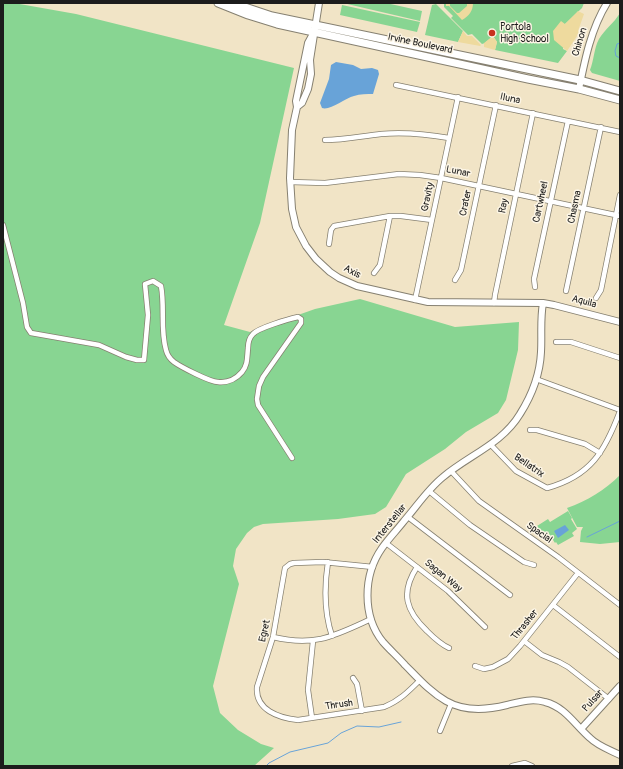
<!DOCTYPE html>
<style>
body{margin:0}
#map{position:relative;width:623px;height:769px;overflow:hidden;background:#f1e4c6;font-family:Pangolin,sans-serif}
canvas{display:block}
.frame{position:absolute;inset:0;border:4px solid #1c1c1c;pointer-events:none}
</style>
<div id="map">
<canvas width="623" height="769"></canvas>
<div class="frame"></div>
</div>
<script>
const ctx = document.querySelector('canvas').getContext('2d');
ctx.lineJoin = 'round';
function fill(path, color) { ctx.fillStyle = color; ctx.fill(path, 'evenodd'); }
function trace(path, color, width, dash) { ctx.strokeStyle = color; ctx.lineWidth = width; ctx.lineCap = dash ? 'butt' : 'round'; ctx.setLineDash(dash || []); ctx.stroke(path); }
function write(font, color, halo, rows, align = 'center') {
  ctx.font = font + ' Pangolin,sans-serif'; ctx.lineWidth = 3; ctx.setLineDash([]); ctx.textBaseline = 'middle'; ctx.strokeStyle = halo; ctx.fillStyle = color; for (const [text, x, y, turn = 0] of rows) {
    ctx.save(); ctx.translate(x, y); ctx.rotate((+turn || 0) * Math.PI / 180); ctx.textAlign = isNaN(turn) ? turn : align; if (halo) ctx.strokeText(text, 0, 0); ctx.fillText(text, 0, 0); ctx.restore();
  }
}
fill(new Path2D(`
 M3 3H14L76 14 294 68 260 223 224 325 250 332 315 309 360 299 455 327 519 322 518 350 506 400 498 413 466 432 445 449 406 474 386 507 375 514 338 519 263 524 254 527 247 533 236 549 233 566 239 584 213 686 220 713 238 730 261 744 274 748 254 766H3Z
 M343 3H386L422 11 420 21Z
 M444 3H584L582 8 565 24 563 49 567 51 558 63 495 50 497 42 493 36 485 43 482 44 472 34 468 35 451 18 453 16 444 7Z
 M436 4 463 31 458 42 425 35 432 5Z
 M342 5 420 22 417 32 340 15Z
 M620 13V81L592 73 590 70C594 60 594 48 599 39 605 29 614 23 620 13Z
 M620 475V542L600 544 580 542 581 531 583 527H577L567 508C587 501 605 490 620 475Z
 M568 511 572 518 571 519 577 529 572 533 574 536 558 545 556 542 555 543 548 532 543 535 537 526 548 519 550 522Z`), '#88d592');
fill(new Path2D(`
 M446 3H450V6L457 13H459L467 6V3H473C473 11 469 16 462 20L449 6H446Z
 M578 11 584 14 578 31H579L577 36 567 51 554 40 553 31 561 21 565 24Z
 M463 31 467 36H472L481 45 480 46 458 42Z
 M493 36 497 42 495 50 484 47V43Z`), '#eeda9e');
fill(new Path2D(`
 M336 62 353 65 361 69 372 68 378 70 379 74 373 94C367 94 360 94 354 96 345 98 330 111 322 108L320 103 329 79 331 65Z
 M565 525 569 530 558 538 554 531Z`), '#68a3d8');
trace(new Path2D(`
 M620 43 617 44 615 51 616 56 620 58
 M587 537 620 521
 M266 766 269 763 290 752 328 743 341 733 357 726 379 727 401 722`), '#68a3d8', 1);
const street = new Path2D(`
 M396 85 620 132
 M325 140C344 140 362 136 381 134 404 132 426 134 449 138
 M290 182 325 183 399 174 420 175 441 178 620 216
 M3 225 23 303 27 327 31 333 99 345 126 357 137 360H144L148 315 145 284 153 281 161 286C165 307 160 329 166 350 167 354 170 359 174 362 181 367 210 382 218 382 227 383 236 379 242 372 248 365 247 357 248 348 248 343 249 338 253 334 258 328 289 319 298 317L301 319V323L263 377 259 386 257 399 258 405 292 458
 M329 244 331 230 334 226 390 216H401L432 220
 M374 273 380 265 390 216
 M455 280 461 270 496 105
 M535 287 534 279 568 121
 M566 291 601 127
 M596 298 601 290 620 195
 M415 300 458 97
 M494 303 495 295 533 113
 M556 342H571L620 358
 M536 379 620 410
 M530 430H537L585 444 600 453
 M491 445 516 471 547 488C591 476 605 451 620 411
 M451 471 479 501 558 557 620 605
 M429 491 470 525 524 562 534 565
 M408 517 510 595
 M386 543 448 591 485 627
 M328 562C324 588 324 612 332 636
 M373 567 323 562 294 563 290 564 285 568 273 637 257 687C255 710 279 718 298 720L384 707C399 701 408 692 420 680
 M417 567C400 593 406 611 427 631 434 638 440 644 449 648
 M553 605 620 657
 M273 637C315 647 334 636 371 619
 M524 641 542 655 559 662 568 667 609 699
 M475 666 484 669 493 667 508 659 520 646 578 573
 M353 678 357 684 362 711
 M312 718 308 690 313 641
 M440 731 451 704
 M512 766 525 763 532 766`);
const secondary = new Path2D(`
 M314 32 308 43 296 101 297 107 292 130 290 178 292 209 296 227 306 246 316 259 330 272 339 278 357 286 428 302 543 303 554 305 620 322
 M579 89C585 59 591 29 607 3
 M297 107 302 103 308 89 311 74 310 60 319 3
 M543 303C540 320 542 335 541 352 540 374 532 395 520 414 502 444 469 455 443 477 428 489 417 506 404 521 397 530 389 538 382 548 363 575 362 616 383 642 390 650 398 657 405 665 418 678 430 692 446 701 465 712 487 710 507 705 519 702 532 698 545 702 565 707 575 725 590 738 598 746 610 750 620 755
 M581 729 620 686`);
const primary = new Path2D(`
 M218 3 248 15 277 24 528 79 579 89 620 100
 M233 3 272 16 580 80 620 91`);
trace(street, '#868071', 6);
trace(secondary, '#868071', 8);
trace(primary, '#868071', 9);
trace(street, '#fff', 4.5);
trace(secondary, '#fff', 6);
trace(primary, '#fff', 7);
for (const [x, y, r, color] of [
 [492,33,4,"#c8321e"]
]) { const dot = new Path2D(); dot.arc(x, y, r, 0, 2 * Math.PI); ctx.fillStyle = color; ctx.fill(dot); trace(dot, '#fcf5e5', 1.5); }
write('10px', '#1c1c1c', '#fcf5e5', [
 ["Portola",500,27],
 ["High School",500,39]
], 'left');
write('10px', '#1c1c1c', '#fcf5e5', [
 ["Chinon",580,42,-73],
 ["Irvine Boulevard",420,44,12],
 ["Iluna",510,99,12],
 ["Lunar",458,172,12],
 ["Gravity",428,197,-78],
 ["Cartwheel",541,202,-78],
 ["Crater",466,203,-78],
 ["Ray",504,206,-78],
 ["Chasma",575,207,-78],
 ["Axis",352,272,26],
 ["Aquila",584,302,15],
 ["Bellatrix",529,466,34],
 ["Interstellar",390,524,-51],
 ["Spacial",539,533,35],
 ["Sagan Way",443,576,39],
 ["Thrasher",525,625,-51],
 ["Egret",265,631,-77],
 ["Pulsar",593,701,-48],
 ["Thrush",339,705,-8]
]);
</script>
